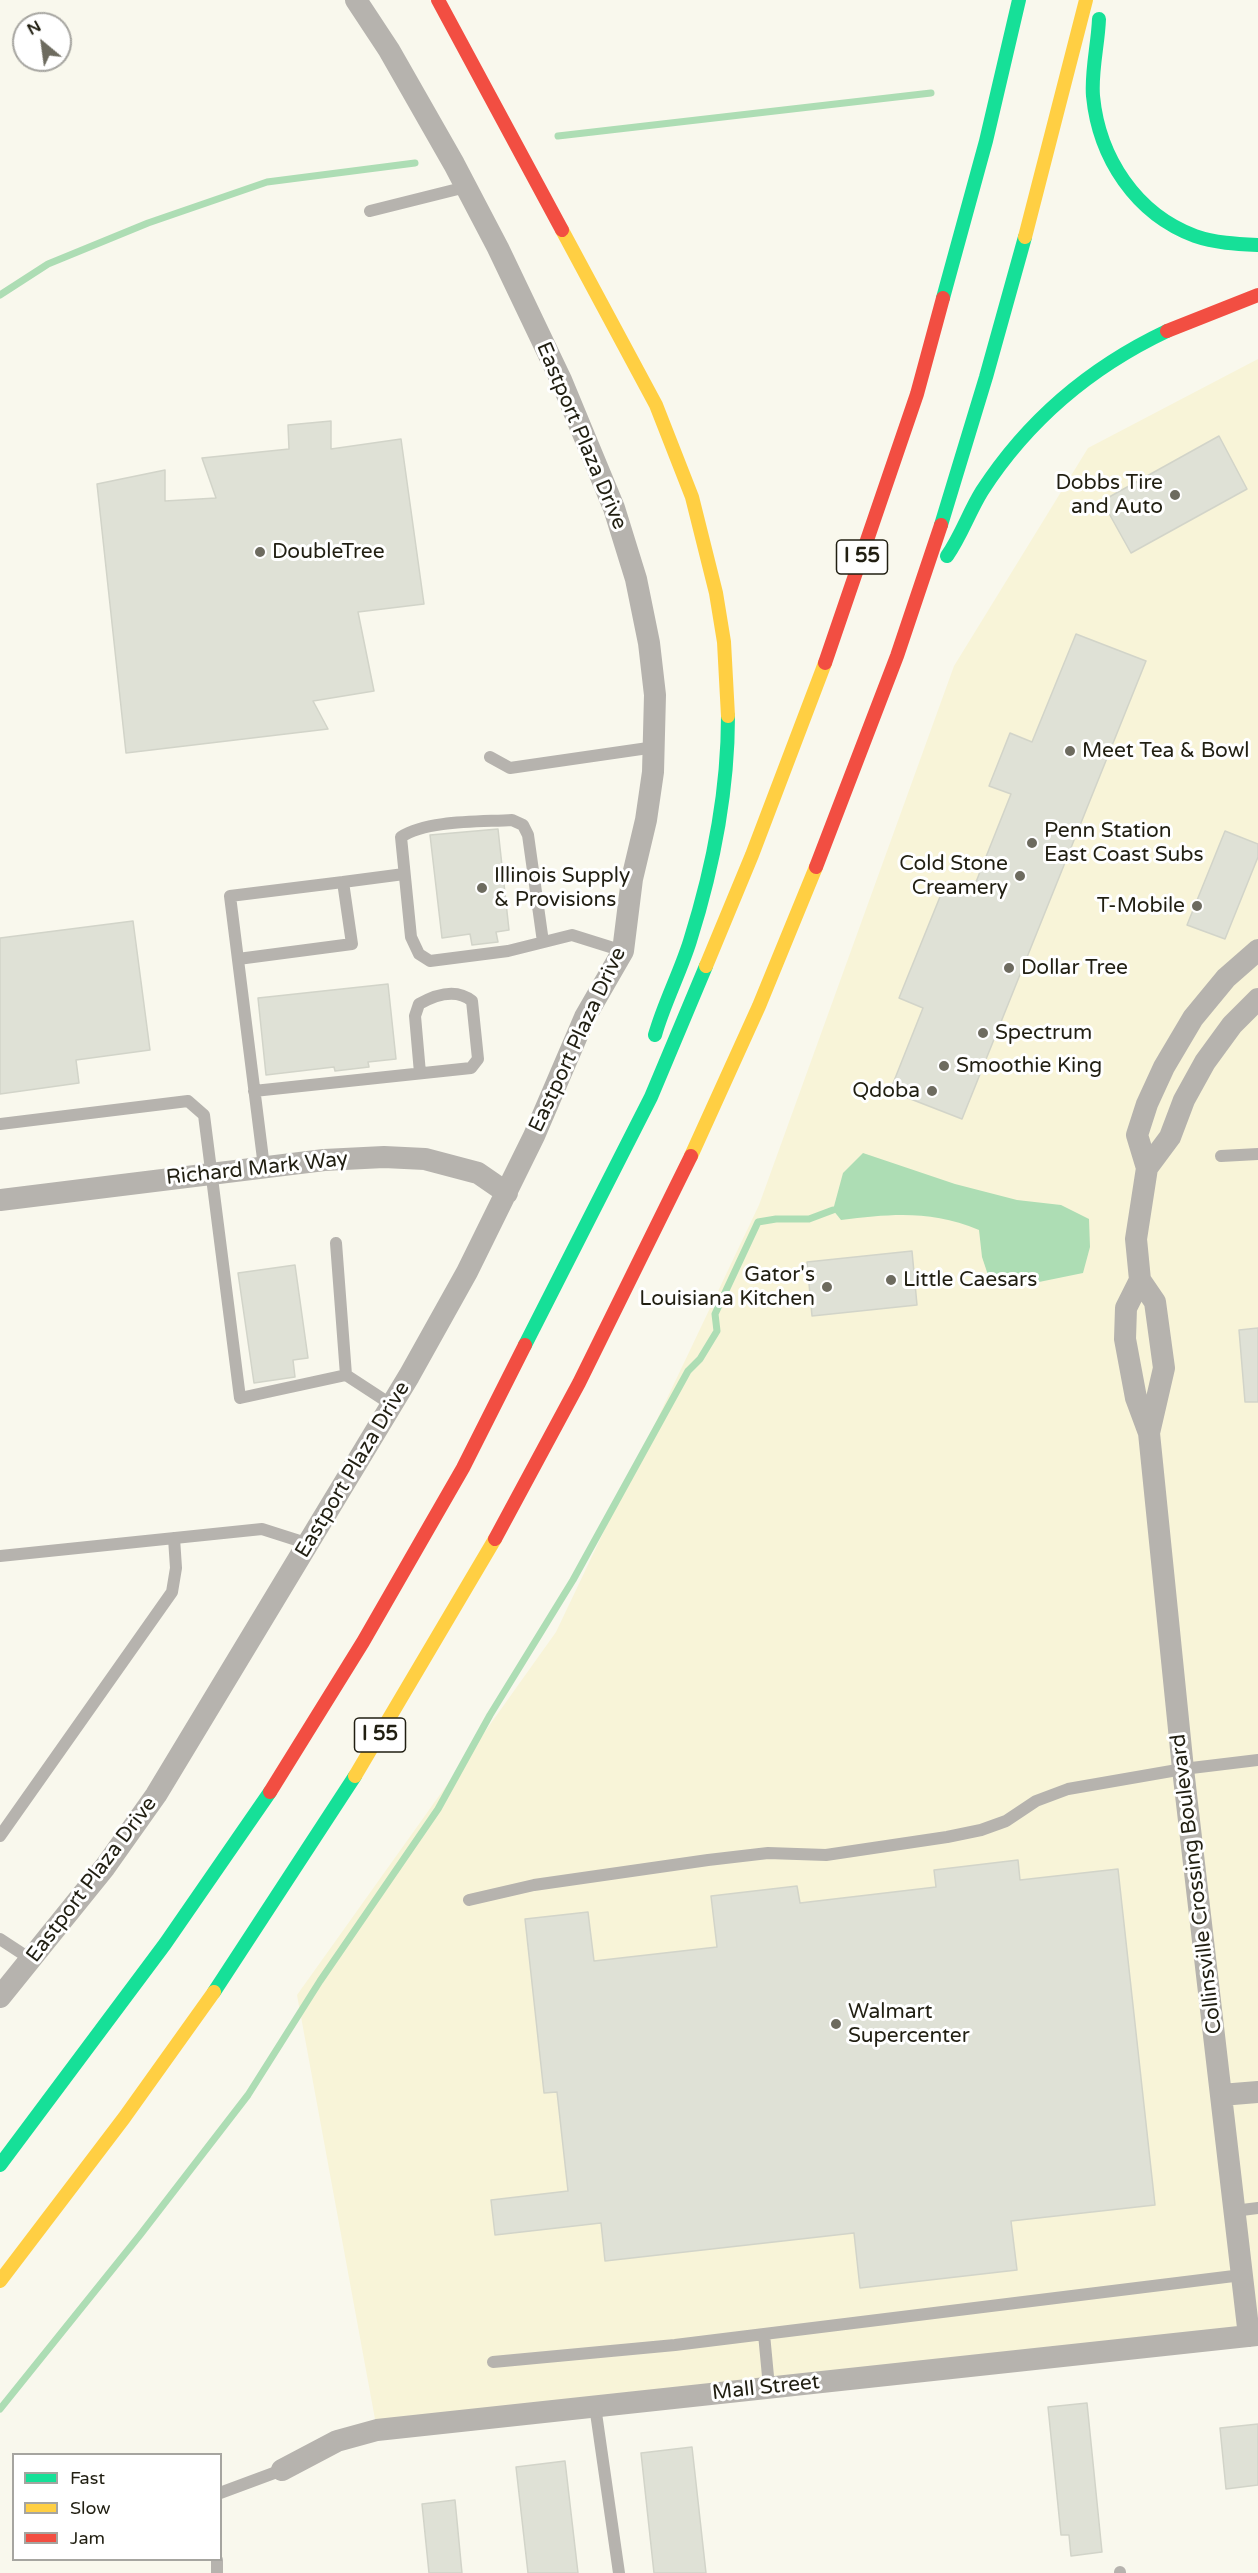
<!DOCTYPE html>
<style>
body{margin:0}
#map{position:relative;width:1258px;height:2573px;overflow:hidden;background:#f9f8ed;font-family:"Varela Round",sans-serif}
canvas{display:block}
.legend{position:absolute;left:12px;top:2453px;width:210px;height:108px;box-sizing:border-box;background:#fff;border:2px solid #a6a5a0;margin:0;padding:8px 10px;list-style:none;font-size:18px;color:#211f12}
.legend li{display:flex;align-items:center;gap:12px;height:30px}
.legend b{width:30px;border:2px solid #a6a5a0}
.north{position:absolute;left:12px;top:12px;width:60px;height:60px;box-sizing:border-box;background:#fff;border:2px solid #a6a5a0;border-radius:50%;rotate:331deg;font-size:16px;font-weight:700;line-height:24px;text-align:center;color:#211f12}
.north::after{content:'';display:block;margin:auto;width:21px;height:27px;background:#6d6b5f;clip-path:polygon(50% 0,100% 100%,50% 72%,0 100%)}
</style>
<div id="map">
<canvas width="1258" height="2573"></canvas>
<ul class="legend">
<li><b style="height:8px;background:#16e098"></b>Fast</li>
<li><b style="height:8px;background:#ffcf43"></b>Slow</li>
<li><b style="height:8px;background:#f24e42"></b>Jam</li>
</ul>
<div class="north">N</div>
</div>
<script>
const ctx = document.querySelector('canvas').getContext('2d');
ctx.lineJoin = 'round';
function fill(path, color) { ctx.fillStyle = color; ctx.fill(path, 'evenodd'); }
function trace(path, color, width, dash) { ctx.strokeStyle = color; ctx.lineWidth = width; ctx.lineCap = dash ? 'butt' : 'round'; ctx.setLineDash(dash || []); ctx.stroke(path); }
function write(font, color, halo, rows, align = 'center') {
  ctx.font = font + ' "Varela Round",sans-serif'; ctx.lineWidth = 6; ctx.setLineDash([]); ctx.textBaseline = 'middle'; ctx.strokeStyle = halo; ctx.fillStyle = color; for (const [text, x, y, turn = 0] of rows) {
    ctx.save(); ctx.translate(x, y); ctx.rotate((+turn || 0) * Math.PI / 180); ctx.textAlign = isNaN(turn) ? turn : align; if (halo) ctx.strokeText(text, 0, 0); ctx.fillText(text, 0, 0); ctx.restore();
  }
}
fill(new Path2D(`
 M1258 359V2334L377 2430 297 1995 556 1632 759 1205 954 666 1088 448Z`), '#f8f4d8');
fill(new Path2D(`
 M863 1153 955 1184 1017 1200 1061 1205 1089 1219 1090 1247 1083 1273 1039 1282 990 1281 982 1257 979 1230C930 1210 892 1214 841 1220L833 1210 843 1173Z`), '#adddb4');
trace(new Path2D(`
 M558 136 931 93
 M0 295 48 264 148 223 267 182 415 163
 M0 2409 140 2235 248 2095 320 1981 438 1809 490 1715 573 1580 688 1371 700 1359 717 1331 715 1314 758 1222 776 1219H809L833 1210`), '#adddb4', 7);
const building = new Path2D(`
 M331 421V449L401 439 424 604 358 612 374 691 313 701 328 729 126 753 97 484 165 470V501L216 498 202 458 289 449 288 425Z
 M1219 436 1247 489 1131 553 1102 501Z
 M1076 634 1146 661 962 1119 890 1091 923 1008 899 998 946 882 972 892 1011 794 989 786 1010 733 1032 742Z
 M498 829 509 930 496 932 498 942 472 945 470 934 442 938 430 835Z
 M1225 831 1258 844V857L1225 939 1187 925Z
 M133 921 150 1050 76 1060 79 1083 0 1094V938Z
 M388 984 396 1059 368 1062 369 1067 335 1071 334 1067 266 1075 258 998Z
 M912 1251 917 1305 812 1316 807 1262Z
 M295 1265 308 1358 293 1360 295 1377 254 1383 238 1273Z
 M1258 1328V1402H1245L1239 1330Z
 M1018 1860 1020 1880 1118 1869 1155 2205 1011 2221 1017 2270 860 2288 854 2233 605 2261 601 2223 495 2235 491 2200 568 2191 557 2092 544 2093 525 1919 588 1912 594 1961 717 1947 711 1896 797 1886 800 1903 936 1887 934 1870Z
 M1087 2403 1102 2552 1071 2556 1069 2535H1061L1048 2407Z
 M1258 2424V2485L1226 2489 1220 2428Z
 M692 2447 706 2573H654L641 2453Z
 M565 2461 578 2573H528L516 2467Z
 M455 2500 462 2573H429L422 2504Z`);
fill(building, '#dfe1d6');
trace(building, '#d2d4c9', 1.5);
trace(new Path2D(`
 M370 211 466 187
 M490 757 510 768 655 747
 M343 882 404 874
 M543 942 528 835 523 825 512 820C480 822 427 820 401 837L411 937 419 954 430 961 508 951 572 935 623 951
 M238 959 352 944 343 882 230 896 264 1167
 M254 1091 471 1068 478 1059 472 1001C456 988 435 995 419 1004L415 1016 420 1073
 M0 1124 188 1101 204 1115 240 1398 346 1375
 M1221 1156 1258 1154
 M336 1243 346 1375 392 1405
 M0 1556 262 1529 309 1544
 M0 1836 172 1592 176 1568 174 1538
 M469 1900 534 1885 708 1860 768 1853 826 1855 947 1837 981 1830 1006 1821 1036 1801 1068 1789 1183 1769 1258 1760
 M0 1939 32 1960
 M1234 2211 1258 2208
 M764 2334 769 2387
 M493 2362 675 2345 1242 2275
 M595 2406 619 2573
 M220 2493 282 2470
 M217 2560V2573
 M1120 2572V2573`), '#b6b3ae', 12);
trace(new Path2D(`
 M1147 1168 1170 1137 1184 1100 1205 1062 1232 1025 1258 999
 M0 1200 324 1160 384 1157 425 1159 478 1173 507 1193
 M1140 1280 1155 1302 1164 1368 1149 1433
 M0 1997 105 1867 156 1795 409 1376 467 1272 534 1136 585 1017 623 951 632 879 646 820 653 772 655 695 649 643 636 579 614 508 561 380 498 248 454 164 389 50 356 0
 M1221 2095 1258 2092
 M1249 2336 1183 1769 1149 1433 1136 1398 1125 1339 1126 1308 1140 1280 1136 1239 1147 1168 1137 1135 1147 1104 1164 1067 1193 1018 1226 978 1258 950
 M282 2470 337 2441 377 2430 1258 2335`), '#b6b3ae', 22);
trace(new Path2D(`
 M1099 19C1098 45 1091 71 1093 96 1099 158 1136 214 1195 236 1215 243 1237 244 1258 245
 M943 298 986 141 1019 0
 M941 525 986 377 1025 237
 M947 556C961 536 969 512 982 491 1028 420 1091 367 1167 331
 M655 1035C664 1003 680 973 690 941 713 868 728 793 728 716
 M525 1345 651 1097 706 966
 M214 1992 355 1776
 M0 2165 165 1944 270 1792`), '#16e098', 14);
trace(new Path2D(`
 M562 230 656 405 692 497 716 593 724 642 728 716
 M1025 237 1086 0
 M706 966 752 855 825 663
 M691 1156 759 1006 816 867
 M355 1776 495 1539
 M0 2281 124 2118 214 1992`), '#ffcf43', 14);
trace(new Path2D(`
 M438 0 562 230
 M1167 331 1258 295
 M825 663 917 394 943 298
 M816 867 897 656 941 525
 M495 1539 579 1383 691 1156
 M270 1792 363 1642 463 1468 525 1345`), '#f24e42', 14);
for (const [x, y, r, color] of [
 [1175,495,6,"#6d6b5f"],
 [260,552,6,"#6d6b5f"],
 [1070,751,6,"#6d6b5f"],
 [1032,843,6,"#6d6b5f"],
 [1020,876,6,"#6d6b5f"],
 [482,888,6,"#6d6b5f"],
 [1197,906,6,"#6d6b5f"],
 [1009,968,6,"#6d6b5f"],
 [983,1033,6,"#6d6b5f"],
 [944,1066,6,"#6d6b5f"],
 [932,1091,6,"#6d6b5f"],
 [891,1280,6,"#6d6b5f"],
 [827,1287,6,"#6d6b5f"],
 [836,2024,6,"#6d6b5f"]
]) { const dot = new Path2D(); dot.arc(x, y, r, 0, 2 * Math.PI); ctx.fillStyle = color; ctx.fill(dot); trace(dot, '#fff', 2); }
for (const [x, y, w] of [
 [862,557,51],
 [380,1735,51]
]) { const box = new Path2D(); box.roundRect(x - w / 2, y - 17, w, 34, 4.5); ctx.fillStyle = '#fff'; ctx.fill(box); trace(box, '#211f12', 1.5); }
write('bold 20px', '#211f12', null, [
 ["I 55",862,557],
 ["I 55",380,1735]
]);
write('21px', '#211f12', '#fff', [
 ["Eastport Plaza Drive",581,436,67],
 ["Eastport Plaza Drive",578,1040,-65],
 ["Richard Mark Way",257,1169,-6],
 ["Eastport Plaza Drive",353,1470,-59],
 ["Eastport Plaza Drive",92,1880,-53],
 ["Collinsville Crossing Boulevard",1197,1884,-97],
 ["Mall Street",766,2388,-6]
]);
write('21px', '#211f12', '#fff', [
 ["Dobbs Tire",1163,483,"right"],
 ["and Auto",1163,507,"right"],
 ["DoubleTree",272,552],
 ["Meet Tea & Bowl",1082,751],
 ["Penn Station",1044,831],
 ["East Coast Subs",1044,855],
 ["Cold Stone",1008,864,"right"],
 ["Creamery",1008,888,"right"],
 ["Illinois Supply",494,876],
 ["& Provisions",494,900],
 ["T-Mobile",1185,906,"right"],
 ["Dollar Tree",1021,968],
 ["Spectrum",995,1033],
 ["Smoothie King",956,1066],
 ["Qdoba",920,1091,"right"],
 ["Gator's",815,1275,"right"],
 ["Louisiana Kitchen",815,1299,"right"],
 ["Little Caesars",903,1280],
 ["Walmart",848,2012],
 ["Supercenter",848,2036]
], 'left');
</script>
